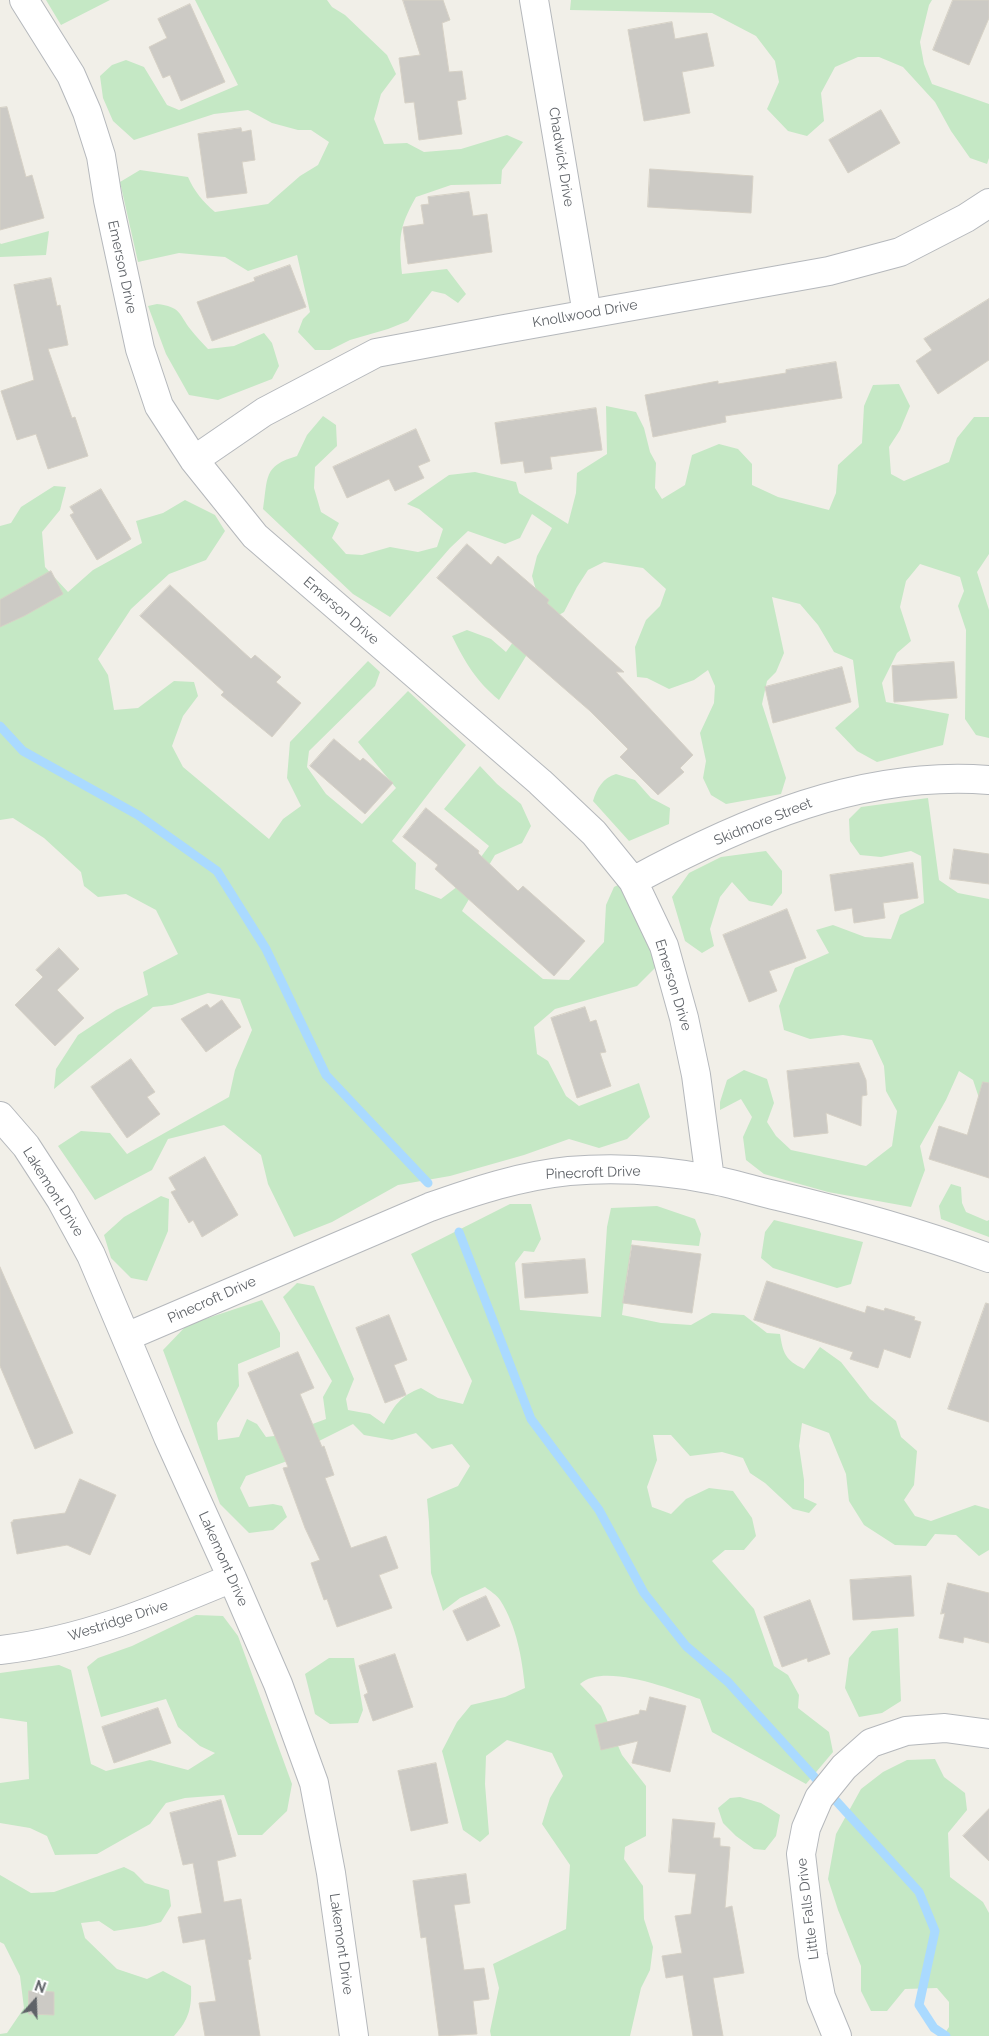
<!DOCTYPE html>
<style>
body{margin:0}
#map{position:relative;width:989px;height:2036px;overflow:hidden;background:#f1efe8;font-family:Raleway,sans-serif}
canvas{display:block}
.north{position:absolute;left:10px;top:1976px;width:50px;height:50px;-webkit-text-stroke:4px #fff;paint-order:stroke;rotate:20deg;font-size:14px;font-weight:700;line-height:20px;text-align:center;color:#5f6368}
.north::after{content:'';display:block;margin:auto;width:18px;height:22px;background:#5f6368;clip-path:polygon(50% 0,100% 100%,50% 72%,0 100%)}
</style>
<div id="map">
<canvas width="989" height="2036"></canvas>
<div class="north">N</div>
</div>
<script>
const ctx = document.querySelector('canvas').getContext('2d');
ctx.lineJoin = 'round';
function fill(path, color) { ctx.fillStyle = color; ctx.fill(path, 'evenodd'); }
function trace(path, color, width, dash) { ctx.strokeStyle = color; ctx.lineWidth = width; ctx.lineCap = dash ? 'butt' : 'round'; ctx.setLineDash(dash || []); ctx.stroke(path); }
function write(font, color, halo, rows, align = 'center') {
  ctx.font = font + ' Raleway,sans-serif'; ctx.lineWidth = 5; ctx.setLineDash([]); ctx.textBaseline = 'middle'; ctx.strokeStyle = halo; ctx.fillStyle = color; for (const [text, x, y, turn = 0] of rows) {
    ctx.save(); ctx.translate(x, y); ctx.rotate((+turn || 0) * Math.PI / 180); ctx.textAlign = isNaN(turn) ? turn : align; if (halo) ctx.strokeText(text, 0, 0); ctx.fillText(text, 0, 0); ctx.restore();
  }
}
fill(new Path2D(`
 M46 0H110L61 25Z
 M195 0H327L332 7 345 15 387 55 396 74 381 94 374 119 384 144 407 143 424 152 461 149 507 135 523 142 502 170 501 184 451 185 416 197C398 229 399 238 402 274L447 269 466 294 458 303 445 294 432 291 408 321 388 329 350 340 330 350H315L298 332 303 319 310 312 297 255 248 271 225 257 201 255 179 253 138 262 120 182 140 170 188 177C194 191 203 202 215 212L268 204 300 176 318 165 329 142 311 130H298L272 123 248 110 214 114 134 140 113 121 103 98 100 76 112 65 126 60 144 67 167 105 179 110 238 85Z
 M571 0H932L929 5 920 42 924 64 932 84 989 104V158L987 164 970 158 951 131 935 102 903 67 879 57H858L835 67 821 93 824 121 807 136 788 131 767 109 779 82 775 61 756 36 712 13 570 10Z
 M49 231 46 255 0 257V243L1 244Z
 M157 304C181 307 178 313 191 330 196 336 202 343 208 349L234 346 264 333 272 343 279 366 272 379 218 400 189 395 166 354 148 306Z
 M899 384 910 406 900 430 889 447 891 474 904 481 949 462 957 438 974 417H989V554L977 572 989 610V738L976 735 965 719 966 630 958 606 964 591 960 577 920 564 906 581 900 607 911 641 897 653 882 683 886 702 949 714 943 745 877 762 857 751 835 728 859 707 853 660 834 652 818 625 800 604 772 597 784 653 776 672 767 681 762 704 786 778 781 794 726 804 711 795 703 778 706 761 700 733 714 703 715 686 708 670 694 680 669 689 647 678 637 677 635 647 646 620 660 606 666 589 643 568 604 562 588 570 577 587 564 612 547 622 499 700C476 681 465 662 452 636L467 630 491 639 506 652 540 604 532 576 537 556 552 528 532 514 520 538 505 544 468 531 450 548 390 617 353 594 263 509C268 477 263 466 297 456L307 435 323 416 336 425 337 446 315 467 314 488 321 512 339 523 332 538 346 554 362 555 390 547 418 552 437 547 443 529 419 509 407 504 449 475 475 472 516 482 519 493 568 524 576 493 577 473 607 454 606 406 636 412 644 428 650 452 656 463 655 488 662 499 685 485 692 455 719 444 738 449 752 464V485L778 497 829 510 836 493 838 465 862 443 864 406 873 385Z
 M54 486 66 487 60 510 42 532 45 567 68 592 93 570 142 543 136 521 163 513 185 500 215 515 225 531 206 560 169 574 131 609 98 659 108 675 114 710 138 708 174 681 194 682 198 696 183 716 172 746 183 767 269 839 283 819 301 806 287 778 290 742 368 661 380 672 375 686 309 751 307 767 326 794 362 824 396 788 358 742 408 691 466 745 392 841 416 863 415 889 441 899 462 883 489 846 444 809 480 766 497 784 521 804 531 826 522 843 495 855 462 911 543 979 569 980 604 942 606 905 614 887 620 884 657 966 637 986 555 1009 534 1027 537 1054 548 1061 566 1096 579 1106 639 1083 650 1117 627 1139 599 1148 569 1139 524 1155 450 1176 398 1185 332 1222 294 1237 268 1184 261 1155 224 1125 168 1139 152 1170 95 1200 58 1146 81 1131 110 1133 127 1154 229 1097 235 1070 252 1030 240 999 208 993 172 1005 153 1007 54 1089 56 1069 78 1035 116 1010 148 995 143 972 178 954 156 910 126 894 98 897 84 886 81 872 44 838 13 818 0 820V526L11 523 21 507Z
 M616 774 635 780 651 798 670 808 669 824 629 841 593 801C597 788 603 778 616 774Z
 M928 798 939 880 958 893 989 899V1108L979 1098 973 1080 959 1071 946 1100 920 1146 925 1170 911 1207 828 1192 764 1174 746 1160 743 1137 752 1117 741 1099 720 1110V1102L727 1080 744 1070 767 1079 774 1103 767 1122 776 1136 791 1150 866 1166 892 1146 897 1111 886 1091 884 1066 872 1040 843 1035 810 1039 784 1030 779 1006 795 968 829 953 816 930 833 925 865 937 891 939 900 915 924 903 921 856 911 851 881 857 860 855 850 841 849 819 861 807Z
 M766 851 782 871V893L772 906 749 901 732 882 720 897 710 929 714 946 702 953 685 941 672 897 689 873 721 857Z
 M951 1184 961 1187 962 1203 966 1212 987 1221 989 1220V1237L941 1219 939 1206Z
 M161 1196 169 1199 168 1231 147 1281 131 1278 111 1258 104 1235 124 1217Z
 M510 1204H531L541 1239 534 1252 524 1251 515 1263 520 1310 601 1317 607 1227 611 1208 657 1206 695 1219 701 1234 699 1246 632 1240 622 1315 661 1323 691 1325 712 1313 744 1315 767 1333 780 1334C783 1353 785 1360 804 1369L820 1347 841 1362 870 1399 896 1421 901 1437 917 1451 914 1485 904 1500 915 1516 931 1521 975 1505 989 1509V1550L979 1556 956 1535 935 1534 926 1546 895 1545 864 1525 849 1501 846 1474 829 1433 802 1423 799 1446 804 1480V1498L817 1504 809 1513 793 1509 765 1483 750 1473 743 1458 722 1452 690 1456 671 1435H653L657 1460 647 1487 652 1507 671 1514 686 1499 709 1488 733 1491 752 1518 756 1536 744 1550H725L712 1561 754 1609 774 1666 788 1675 799 1695 798 1708 829 1732 833 1752 806 1784 712 1732 700 1699C673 1690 604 1662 580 1684L601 1706 622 1755 646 1786V1836L625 1847 624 1859 643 1886 644 1919 653 1947 650 1970 641 1988 630 2036H491L490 2031 499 1988 493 1964 566 1929 570 1865 542 1824 550 1798 563 1776 552 1753 507 1740 486 1756 485 1784 489 1834 480 1842 463 1830 442 1751 457 1722 471 1705 505 1697 525 1688C522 1658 517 1627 500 1600 497 1595 490 1591 485 1587L460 1598 443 1611 431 1573 429 1522 427 1499 458 1486 470 1466 452 1444 432 1449 416 1433 392 1440 364 1435 353 1424 319 1441 290 1460 246 1476 240 1488 249 1507 273 1504 282 1506 287 1517 273 1530 249 1533 220 1504 163 1350 187 1325 262 1300 280 1333V1347L238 1364 239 1386 217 1423 218 1440 239 1437 247 1419 257 1424 266 1437 283 1435 326 1419 323 1397 332 1381 283 1297 297 1283 314 1286 354 1379 346 1399 348 1410 370 1414 384 1424C395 1405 400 1396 421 1388L438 1398 463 1404 472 1381 411 1254Z
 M774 1220 863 1242 851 1284 837 1288 773 1268 761 1258 765 1232Z
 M196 1615 223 1616 238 1636 292 1784 287 1811 262 1835H238L224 1795 185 1798 166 1803 150 1824 97 1854 55 1855 47 1836 30 1828 0 1823V1783L29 1779 27 1722 0 1718V1673L59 1665 71 1670 91 1764 106 1771 150 1760 188 1770 215 1753 200 1746 178 1727 166 1699 101 1717 87 1667 98 1658 132 1646Z
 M898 1628 901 1701 882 1713 859 1717 845 1688 849 1658 872 1631Z
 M329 1658H354L363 1710 358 1723 330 1724 315 1714 305 1674Z
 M935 1759 944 1777 965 1793 967 1810 948 1833 950 1877 983 1902 989 1913V2036H943L949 2027V2002L937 1988 905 1989 887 2011H871L861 1991V1966L838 1910 828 1879 836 1834 861 1789 883 1772 907 1760Z
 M740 1797 761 1803 780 1815 776 1836 765 1850 754 1849 736 1836 723 1823 718 1808 730 1798Z
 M124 1867 134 1872 145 1883 169 1890 171 1906 161 1922 146 1926 114 1931 99 1921 81 1923 85 1938 117 1969 147 1979 163 1971 191 1986C192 2007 189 2020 174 2036H0V2034L7 2033 24 2008 20 1976 4 1944 0 1942V1875L31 1893 54 1892Z`), '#c5e8c5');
trace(new Path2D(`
 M0 726 23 751 138 815 217 871 266 949 326 1075 428 1183
 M459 1232 531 1419 599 1510 644 1593 686 1646 728 1682 919 1892 935 1931 919 2005 934 2028 946 2036`), '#aadaff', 9);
const building = new Path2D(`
 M403 0H443L450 20 442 23 449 72 462 71 466 99 457 101 462 134 419 140 414 102 405 103 399 58 420 55Z
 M953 0H989V18L969 65 933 50Z
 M190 4 225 82 181 101 170 75 163 78 149 47 167 38 158 19Z
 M672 22 675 39 707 33 714 66 682 72 690 113 644 121 628 30Z
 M7 107 26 177 32 175 44 218 0 230V108Z
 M881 110 900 143 848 173 829 140Z
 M241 128 242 132 251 130 255 160 242 162 247 193 207 198 198 134Z
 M650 169 753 176 751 213 648 207Z
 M469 192 473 216 487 214 492 252 408 264 403 227 424 224 421 205 429 204 428 197Z
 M290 265 306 307 212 341 197 302 255 281 254 278Z
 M51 278 57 306 60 305 68 345 48 349 72 418 75 417 88 456 48 469 36 434 17 440 1 391 34 380 14 285Z
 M989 299V360L938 394 916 361 932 350 924 339Z
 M836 362 842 398 725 416 726 422 653 437 645 395 718 381V384L786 373V370Z
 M596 408 602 450 550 457 552 469 525 473 523 461 501 464 495 423Z
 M416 429 430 461 418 466 424 478 395 491 389 479 347 498 333 467Z
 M101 489 131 539 97 560 70 515 74 513 70 507Z
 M467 544 491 565 498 556 549 600 547 603 624 672H616L693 755 680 768 684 772 658 795 620 757 628 749 590 711 437 578Z
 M51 571 63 594 24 616 0 627V600Z
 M170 585 251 659 255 655 281 677 276 682 301 703 272 737 221 695 224 692 140 616Z
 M954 662 957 698 894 702 892 666Z
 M842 667 851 702 773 723 765 687Z
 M334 739 360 761 363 758 393 783 365 814 310 766Z
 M426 808 479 851 478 853 518 891 523 886 585 941 554 976 435 869 438 865 403 837Z
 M954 849 989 854V884L950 879Z
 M913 863 918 898 883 903 885 918 854 923 852 908 835 911 830 875Z
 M787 909 806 958 769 971 777 991 749 1002 723 935Z
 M59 948 79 969 57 990 84 1018 55 1046 15 1005 43 977 36 970Z
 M222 1000 241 1027 206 1052 181 1019 207 1004 210 1008Z
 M585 1007 590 1022 596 1020 606 1052 600 1053 611 1086 577 1098 551 1018Z
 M131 1059 155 1092 147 1097 160 1114 127 1138 91 1087Z
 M859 1063 866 1080 867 1095 862 1096 861 1126 826 1113 828 1133 794 1137 787 1071Z
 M983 1082 989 1083V1178L929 1159 939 1126 967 1135Z
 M205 1157 238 1215 202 1237 193 1220 189 1223 171 1192 176 1190 169 1178Z
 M632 1245 701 1254 692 1313 623 1303Z
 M585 1259 588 1293 525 1298 522 1264Z
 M0 1267 73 1433 35 1449 0 1366Z
 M767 1281 865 1313 867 1306 884 1311 885 1308 915 1317 914 1320 921 1322 910 1358 884 1349 878 1368 850 1359 853 1352 754 1320Z
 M986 1303 989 1304V1422L948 1409Z
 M389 1315 407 1360 394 1365 406 1395 385 1403 356 1328Z
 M298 1352 314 1388 300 1394 322 1447 324 1446 334 1475 325 1478 351 1548 386 1536 398 1568 379 1575 392 1608 337 1627 327 1599 324 1600 311 1563 320 1560 305 1528 283 1468 288 1467 248 1373Z
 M80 1479 116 1495 90 1555 67 1545 17 1554 11 1522H13V1520L65 1513Z
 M911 1576 914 1616 853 1620 850 1580Z
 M948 1583 989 1593V1643L964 1637 963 1643 939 1638 945 1613 941 1614Z
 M486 1596 500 1626 467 1641 453 1611Z
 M810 1600 830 1654 808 1662 807 1658 782 1667 764 1617Z
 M395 1654 413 1707 373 1721 364 1695 368 1693 359 1666Z
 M650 1697 686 1706 670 1772 632 1763 638 1741 601 1750 595 1725 639 1714 640 1710 646 1711Z
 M158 1708 171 1743 114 1763 102 1727Z
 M436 1763 448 1823 411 1831 398 1771Z
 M221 1800 236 1856 217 1861 224 1902 241 1899 251 1959 248 1960 260 2036H205L199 2003 216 2001 205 1939 183 1943 178 1917 202 1913 193 1863 183 1865 170 1813Z
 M989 1809V1861L963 1836Z
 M673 1819 715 1823 713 1838H720V1846L730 1847 725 1908 732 1906 744 1973 713 1978 723 2036H693L683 1975 666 1978 662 1956 682 1953 675 1916 691 1914 696 1874 669 1872Z
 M466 1874 470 1903 454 1905 464 1970 484 1968 489 1999 473 2001 477 2034 439 2036 426 1937 421 1938 413 1881Z
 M29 1991 54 1992V2015L29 2014Z`);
fill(building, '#cccac5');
trace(building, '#d6d1c6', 1);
const minor = new Path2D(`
 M24 0 71 75 87 112 101 156 108 200 140 349 159 406 194 460 255 536 540 782 594 833 633 881 664 946 684 1018 696 1075 710 1179
 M534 0 587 314
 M194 460 264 412 376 353 499 330 829 271 900 252 966 218 989 203
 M633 881C742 822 862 770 989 780
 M0 1116 26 1146 61 1200 91 1255 168 1437 232 1578 278 1684 314 1783 331 1873 354 2036
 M126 1337 430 1207C475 1191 520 1176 569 1171 615 1167 663 1170 708 1179 732 1183 755 1191 778 1196 850 1213 920 1233 989 1258
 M0 1650C82 1641 156 1610 232 1578
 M837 2036 821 1997 813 1955 801 1854 806 1828 819 1798 844 1767 871 1743 906 1731 918 1730 945 1728 989 1734`);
trace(minor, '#b5b8bc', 30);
trace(minor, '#fff', 28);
write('14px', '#5f6368', '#fff', [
 ["Chadwick Drive",561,157,81],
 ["Emerson Drive",122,267,78],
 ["Knollwood Drive",585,314,-10],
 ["Emerson Drive",341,611,41],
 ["Skidmore Street",763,822,-22],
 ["Emerson Drive",673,985,73],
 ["Pinecroft Drive",593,1173,-2],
 ["Lakemont Drive",53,1192,58],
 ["Pinecroft Drive",212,1300,-24],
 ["Lakemont Drive",223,1559,66],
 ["Westridge Drive",118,1621,-18],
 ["Little Falls Drive",808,1909,-97],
 ["Lakemont Drive",341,1944,82]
]);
</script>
